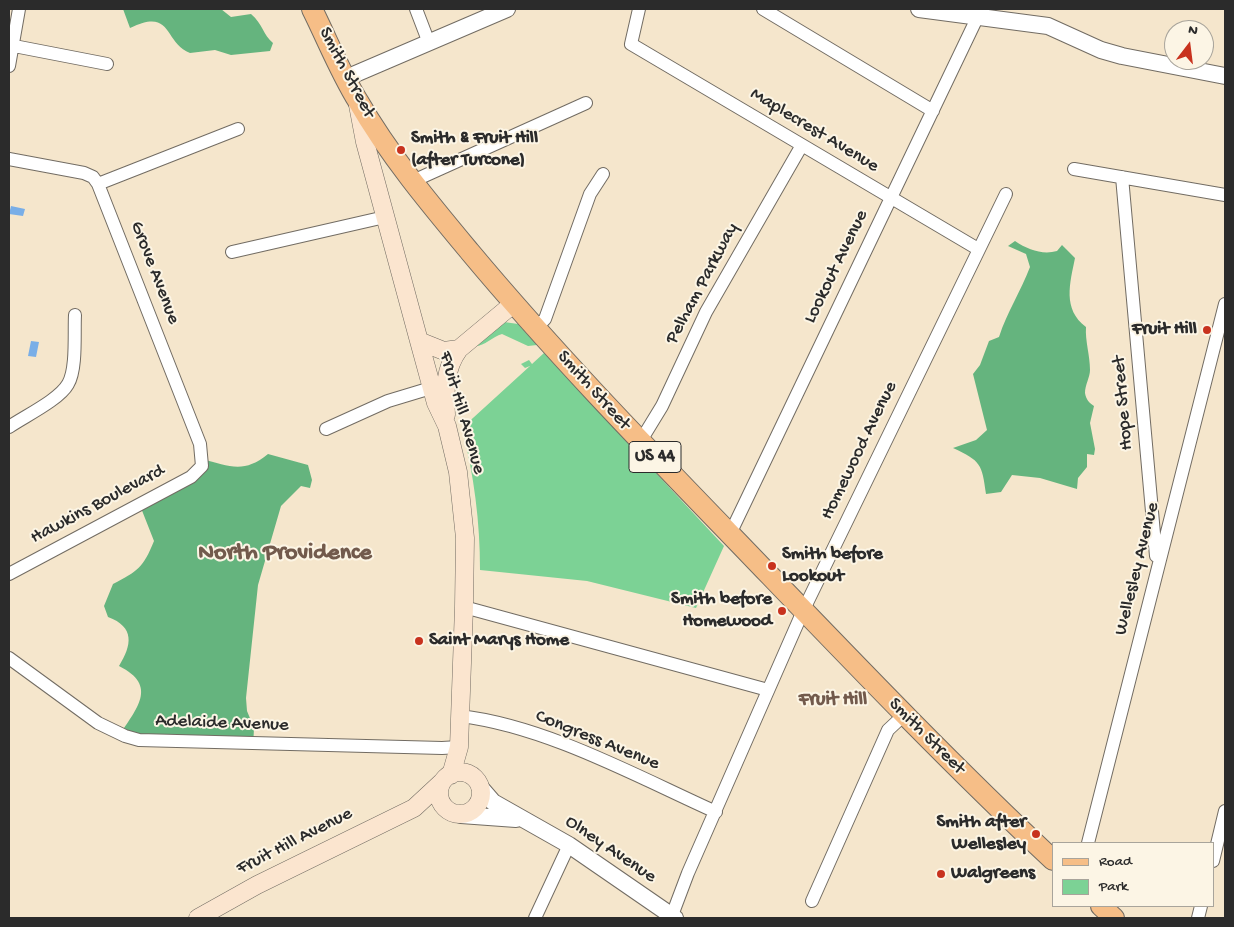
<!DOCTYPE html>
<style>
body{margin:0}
#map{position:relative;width:1234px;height:927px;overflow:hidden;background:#f5e6cc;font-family:"Gochi Hand",sans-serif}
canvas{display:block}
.frame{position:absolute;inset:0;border:10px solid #2b2b2b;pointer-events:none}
.legend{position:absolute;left:1052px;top:842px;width:162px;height:65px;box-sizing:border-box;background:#fcf5e5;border:1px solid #a8a49b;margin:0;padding:6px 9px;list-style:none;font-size:15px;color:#2b2b2b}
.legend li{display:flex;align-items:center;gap:10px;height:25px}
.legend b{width:25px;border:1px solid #a8a49b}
.north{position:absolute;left:1164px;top:20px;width:50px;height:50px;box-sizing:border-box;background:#fcf5e5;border:1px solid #a8a49b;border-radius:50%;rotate:15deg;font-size:14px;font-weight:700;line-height:20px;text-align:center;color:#2b2b2b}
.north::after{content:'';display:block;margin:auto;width:18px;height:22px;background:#c8321e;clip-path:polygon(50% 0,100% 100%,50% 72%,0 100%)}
</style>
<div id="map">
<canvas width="1234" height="927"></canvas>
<div class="frame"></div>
<ul class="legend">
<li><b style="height:6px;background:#f6be87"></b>Road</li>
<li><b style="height:14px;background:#7cd295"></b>Park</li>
</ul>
<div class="north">N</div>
</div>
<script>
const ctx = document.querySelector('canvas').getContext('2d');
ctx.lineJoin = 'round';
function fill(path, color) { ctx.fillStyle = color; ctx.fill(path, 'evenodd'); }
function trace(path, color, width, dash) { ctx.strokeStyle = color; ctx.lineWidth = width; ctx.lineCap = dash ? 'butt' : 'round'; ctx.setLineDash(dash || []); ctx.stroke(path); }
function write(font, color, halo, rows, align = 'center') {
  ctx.font = font + ' "Gochi Hand",sans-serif'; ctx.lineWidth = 4; ctx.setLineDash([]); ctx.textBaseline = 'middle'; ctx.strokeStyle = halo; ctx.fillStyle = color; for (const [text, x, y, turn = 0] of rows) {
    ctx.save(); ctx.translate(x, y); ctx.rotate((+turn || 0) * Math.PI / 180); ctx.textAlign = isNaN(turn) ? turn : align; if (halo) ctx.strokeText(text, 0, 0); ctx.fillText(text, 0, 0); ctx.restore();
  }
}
fill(new Path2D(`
 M504 322 518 324 537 345 528 346 502 334C492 337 484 347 474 346Z
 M544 353 724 546 696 608 587 581 480 570C480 522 474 475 462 428L530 366 525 368 521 364 529 360 532 364Z`), '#7cd295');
fill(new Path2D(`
 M123 9H221L231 17 251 14C263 24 263 35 273 43L270 51 231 55 215 50 190 53C163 42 173 7 130 28Z
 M1015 241C1028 250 1043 255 1057 251L1062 245 1075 258C1070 283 1062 309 1086 327 1085 341 1090 355 1090 370 1090 377 1085 385 1085 393 1086 399 1089 403 1094 406L1090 423 1095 449 1094 455 1087 454V467L1078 478 1077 489 1040 478 1012 475 1001 492 986 494C982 464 981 461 953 448L976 440 987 430 973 374 980 365 989 341 999 337C1007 312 1021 291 1030 267L1026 254 1008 246Z
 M268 454 308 465 312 480 310 488 301 486 281 506 258 585 246 698 247 711 254 728 253 748 147 746 119 736C136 709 159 686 119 666 132 645 135 627 108 617L104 606 113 584C138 571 143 568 154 541L141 508 194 477 202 459C229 466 244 474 268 454Z`), '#65b47e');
fill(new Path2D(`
 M11 206 25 209 23 216 9 214Z
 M31 341 39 342 36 357 28 356Z`), '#79aee7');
const minor = new Path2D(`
 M416 9 429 43
 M639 9 631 44 978 249
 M763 9 933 111
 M9 45 107 64
 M9 66 19 9
 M9 159 84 173 93 177 98 184 200 444 202 466 191 477 9 574
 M1074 169 1225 195
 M1122 177 1156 556
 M413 181 586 103
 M98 184 238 129
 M232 252 385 217
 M536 328 545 319 590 194 603 174
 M9 427C25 416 59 400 68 384 77 369 74 333 75 315
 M326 429 388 401 431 388
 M640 442 662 406 706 312 802 145
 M730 534 978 16
 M464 607 768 690
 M9 658 98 723 125 736 139 740 442 748 459 747
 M460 716C546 726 638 777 716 812
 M1088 843 1225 304
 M1213 861 1225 811
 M812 901 888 730 904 715
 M535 918 569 845
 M671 918 688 873 803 611 1006 194
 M1198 918 1201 906`);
const tertiary = new Path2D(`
 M919 9 1048 26 1101 50 1122 56 1225 76
 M346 78 507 9
 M480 787 493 802 569 845 675 918
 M461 815 516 819`);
const secondary = new Path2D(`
 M358 105 365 142 419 341 436 403 447 426 458 472 465 538 464 607 459 747 451 775
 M419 341 444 351 459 349 513 304
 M446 415C445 391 444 369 459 349
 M439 793a21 21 0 1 1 42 0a21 21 0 1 1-42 0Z
 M198 918 257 885 414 808 442 782`);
const primary = new Path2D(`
 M312 9C327 39 340 72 358 101 389 155 430 204 470 252 551 349 640 441 728 532 835 643 941 755 1053 860
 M1101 906 1114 918`);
trace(minor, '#726c63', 14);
trace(tertiary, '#726c63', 18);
trace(secondary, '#726c63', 19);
trace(primary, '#726c63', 22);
trace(minor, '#fff', 12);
trace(tertiary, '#fff', 16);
trace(secondary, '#fbe5cf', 18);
trace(primary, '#f6be87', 20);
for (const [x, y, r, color] of [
 [401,150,5,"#c8321e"],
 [1207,330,5,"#c8321e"],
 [772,566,5,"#c8321e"],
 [782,611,5,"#c8321e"],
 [419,641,5,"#c8321e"],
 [1036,834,5,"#c8321e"],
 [941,874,5,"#c8321e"]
]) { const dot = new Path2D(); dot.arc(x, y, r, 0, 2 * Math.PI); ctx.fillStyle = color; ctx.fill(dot); trace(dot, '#fcf5e5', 2); }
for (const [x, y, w] of [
 [655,457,52]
]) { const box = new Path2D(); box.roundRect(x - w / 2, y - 15.5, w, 31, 4); ctx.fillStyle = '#fcf5e5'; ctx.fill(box); trace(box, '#2b2b2b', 1); }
write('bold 18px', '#2b2b2b', null, [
 ["US 44",655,457]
]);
write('19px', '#2b2b2b', '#fcf5e5', [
 ["Smith Street",346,73,62],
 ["Maplecrest Avenue",814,131,31],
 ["Lookout Avenue",837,267,-64],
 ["Grove Avenue",154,273,69],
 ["Pelham Parkway",703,284,-62],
 ["Smith Street",593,391,48],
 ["Hope Street",1124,403,-95],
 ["Fruit Hill Avenue",461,413,74],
 ["Homewood Avenue",860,451,-64],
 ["Hawkins Boulevard",98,505,-28],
 ["Wellesley Avenue",1138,569,-76],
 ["Adelaide Avenue",222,724,2],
 ["Smith Street",926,737,45],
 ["Congress Avenue",597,741,22],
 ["Fruit Hill Avenue",295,842,-27],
 ["Olney Avenue",610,850,34]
]);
write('bold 19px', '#2b2b2b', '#fcf5e5', [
 ["Smith & Fruit Hill",411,139],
 ["(after Turcone)",411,161],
 ["Fruit Hill",1197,330,"right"],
 ["Smith before",782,555],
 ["Lookout",782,577],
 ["Smith before",772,600,"right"],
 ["Homewood",772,622,"right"],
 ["Saint Marys Home",429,641],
 ["Smith after",1026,823,"right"],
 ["Wellesley",1026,845,"right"],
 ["Walgreens",951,874]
], 'left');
write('bold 20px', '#725a4c', '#fcf5e5', [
 ["Fruit Hill",833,701]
]);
write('bold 24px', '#725a4c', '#fcf5e5', [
 ["North Providence",285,554]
]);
</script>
